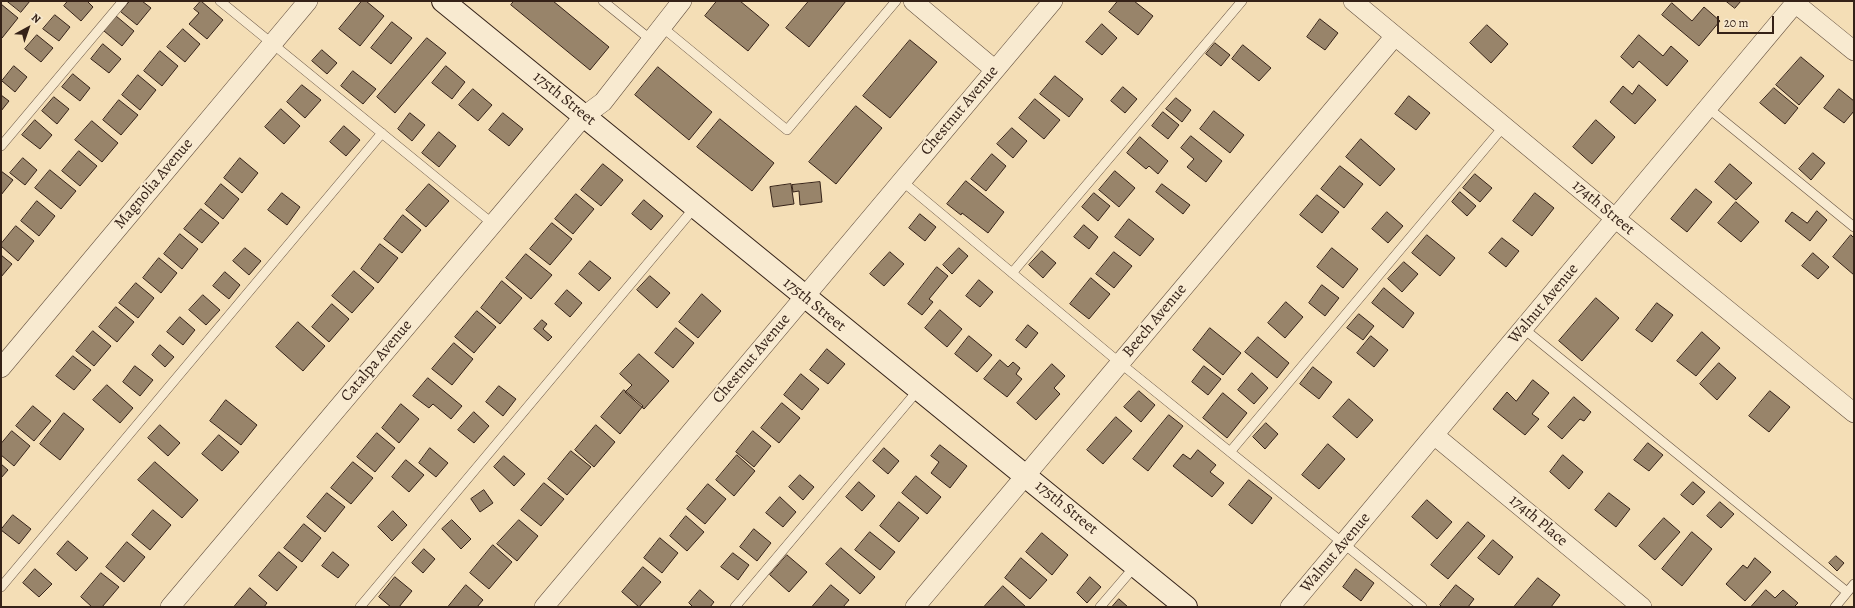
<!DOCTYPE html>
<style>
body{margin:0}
#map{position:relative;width:1855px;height:608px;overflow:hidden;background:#f4deb6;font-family:Alegreya,serif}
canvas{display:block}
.frame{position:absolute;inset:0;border:2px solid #352218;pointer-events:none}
.north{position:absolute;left:8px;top:8px;width:40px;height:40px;-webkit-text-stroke:3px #f8ead0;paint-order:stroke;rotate:40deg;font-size:11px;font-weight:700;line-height:16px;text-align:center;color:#352218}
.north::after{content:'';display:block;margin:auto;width:14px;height:18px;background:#352218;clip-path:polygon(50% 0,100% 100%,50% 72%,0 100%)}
.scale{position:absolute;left:1717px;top:16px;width:57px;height:18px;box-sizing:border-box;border:2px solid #352218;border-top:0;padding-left:5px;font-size:12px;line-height:14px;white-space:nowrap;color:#352218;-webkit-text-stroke:3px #f8ead0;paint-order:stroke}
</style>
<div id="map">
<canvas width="1855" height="608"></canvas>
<div class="frame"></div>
<div class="north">N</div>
<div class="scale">20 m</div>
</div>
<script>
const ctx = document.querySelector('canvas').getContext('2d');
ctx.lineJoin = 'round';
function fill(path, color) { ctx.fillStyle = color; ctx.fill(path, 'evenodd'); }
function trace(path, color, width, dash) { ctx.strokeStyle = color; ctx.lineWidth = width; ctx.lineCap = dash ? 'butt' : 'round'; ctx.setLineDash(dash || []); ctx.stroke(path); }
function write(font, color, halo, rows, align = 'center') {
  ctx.font = font + ' Alegreya,serif'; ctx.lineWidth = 4; ctx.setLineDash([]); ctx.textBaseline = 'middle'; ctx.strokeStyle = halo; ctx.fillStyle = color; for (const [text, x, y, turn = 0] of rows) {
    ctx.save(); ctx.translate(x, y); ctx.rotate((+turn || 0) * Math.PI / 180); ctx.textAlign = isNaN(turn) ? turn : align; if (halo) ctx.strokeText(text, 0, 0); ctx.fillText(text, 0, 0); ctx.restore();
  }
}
const building = new Path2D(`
 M7 1H30L21 12Z
 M68 1H87L93 7 81 21 64 6Z
 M130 1H142L151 8 137 25 121 12Z
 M201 1 223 20 207 39 189 24 199 13 194 9Z
 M362 1H366L384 16 360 46 339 29Z
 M514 1H553L609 47 590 70 511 5Z
 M717 1H740L769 25 748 51 705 16Z
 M809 1H846L809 47 786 28Z
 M1118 1H1134L1153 16 1138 35 1109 12Z
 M1726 1H1741L1735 8Z
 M1672 3 1692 21 1704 7 1720 21 1699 46 1662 15Z
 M1 4 18 18 2 38 1 37Z
 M55 15 70 27 59 41 43 29Z
 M116 16 134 31 122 46 104 31Z
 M1320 19 1338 33 1325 50 1307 37Z
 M392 22 412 38 391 64 371 48Z
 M1102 24 1117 38 1102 55 1086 42Z
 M1487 25 1508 44 1491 63 1470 43Z
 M183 29 200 44 185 62 167 47Z
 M37 35 53 48 41 62 25 49Z
 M1639 35 1663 56 1671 46 1688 61 1667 86 1639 61 1633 68 1621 57Z
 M427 38 446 53 395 113 377 97Z
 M910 40 937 62 890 118 863 96Z
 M1215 43 1230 55 1221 66 1206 54Z
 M103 44 121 59 109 73 91 59Z
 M1243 45 1271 68 1259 81 1232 59Z
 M322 50 337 63 327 74 312 61Z
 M160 51 178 66 162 86 144 71Z
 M1801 57 1824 76 1799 105 1776 85Z
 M14 66 27 77 15 92 2 81Z
 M446 66 465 82 452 99 432 83Z
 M658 67 712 112 689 140 635 95Z
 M353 71 376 89 363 104 341 86Z
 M73 74 90 88 80 101 62 87Z
 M138 75 156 90 140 110 122 95Z
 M1055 76 1083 99 1069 117 1040 94Z
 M302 85 321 100 305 118 287 102Z
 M1639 85 1656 100 1635 124 1610 102 1623 86 1632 94Z
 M1123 87 1137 99 1125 113 1111 101Z
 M1774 88 1798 108 1785 124 1760 103Z
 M473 89 492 105 478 121 459 105Z
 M1839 89 1854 101V111L1844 123 1824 108Z
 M1 95 9 101 1 111Z
 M1409 96 1430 113 1416 130 1395 114Z
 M54 97 69 109 57 124 42 111Z
 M1176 98 1191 110 1182 122 1166 109Z
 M1035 99 1060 120 1044 139 1019 118Z
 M119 100 138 115 121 135 103 120Z
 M856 106 882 128 836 184 809 162Z
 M281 109 300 126 284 144 265 127Z
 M1214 111 1244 135 1230 153 1200 129Z
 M1163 112 1179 125 1168 139 1152 126Z
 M410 113 425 125 412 141 398 129Z
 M503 113 523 129 509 146 489 130Z
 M720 119 774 163 752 191 697 147Z
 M35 120 52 135 40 149 22 135Z
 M1596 120 1615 137 1592 164 1573 147Z
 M92 121 118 143 102 162 75 140Z
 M344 126 360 140 346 156 330 142Z
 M1012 128 1027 141 1013 158 997 144Z
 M439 132 456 146 439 167 422 153Z
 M1191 136 1222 161 1206 182 1187 167 1194 159 1181 148Z
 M1140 137 1168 161 1158 174 1149 166 1146 169 1127 153Z
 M1361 139 1395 169 1380 186 1346 157Z
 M79 151 97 166 80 186 62 171Z
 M1813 153 1825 163 1811 180 1799 169Z
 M992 154 1006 166 986 191 971 179Z
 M23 158 37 170 25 185 10 173Z
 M240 158 258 173 242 193 224 178Z
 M603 164 623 180 601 206 581 190Z
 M1730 164 1752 183 1736 200 1715 182Z
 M1340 166 1363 184 1344 208 1321 189Z
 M50 170 76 191 61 209 35 188Z
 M1 171 13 180 1 195Z
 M1115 171 1135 188 1119 207 1099 190Z
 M1475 174 1492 188 1480 202 1463 188Z
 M966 181 1004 212 988 233 962 213 961 215 947 204Z
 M820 182 822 202 800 205 799 191 793 192 792 185Z
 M221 184 239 199 223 219 205 204Z
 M429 184 449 201 426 227 406 210Z
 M791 184 794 204 773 207 770 187Z
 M1162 184 1190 205 1183 214 1156 192Z
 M1696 189 1712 202 1687 232 1671 219Z
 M1460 192 1476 206 1467 216 1452 202Z
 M282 193 300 207 287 225 268 210Z
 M1094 193 1110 206 1098 221 1082 207Z
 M1535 193 1554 208 1532 236 1513 221Z
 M576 194 594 209 573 234 555 219Z
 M1317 195 1339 212 1322 233 1300 215Z
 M644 200 663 216 651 230 632 214Z
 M37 201 55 216 39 236 21 221Z
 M1736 202 1759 222 1741 242 1718 223Z
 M201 209 219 223 202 243 184 229Z
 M1817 211 1827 220 1810 241 1785 221 1792 212 1807 223Z
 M1387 212 1403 226 1388 243 1372 229Z
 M920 214 936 227 925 241 909 228Z
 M403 215 421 230 402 253 384 239Z
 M1129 219 1154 239 1140 256 1115 237Z
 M552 223 572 239 550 265 530 249Z
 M1084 225 1098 237 1089 249 1074 237Z
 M16 226 34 241 18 261 1 246V244Z
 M180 234 198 249 182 269 164 254Z
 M1427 235 1455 258 1440 276 1412 253Z
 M1851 235 1854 238V275L1833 257Z
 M1502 238 1519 251 1506 267 1489 253Z
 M380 244 398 258 378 283 361 269Z
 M245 248 261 261 249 275 233 261Z
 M959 248 968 256 952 274 943 265Z
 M1332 248 1358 269 1343 288 1317 267Z
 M1042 251 1056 263 1043 278 1029 265Z
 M890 252 904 264 884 286 870 274Z
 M1114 252 1132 266 1114 288 1096 274Z
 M1813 253 1829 267 1818 279 1802 266Z
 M526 254 552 275 531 299 506 278Z
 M1 255 12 264 1 277Z
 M159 258 177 273 161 293 143 278Z
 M590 261 611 278 599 291 579 274Z
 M1404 262 1418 274 1402 292 1388 279Z
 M937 267 948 276 929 299 933 302 922 315 908 304Z
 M354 271 374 288 352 313 332 296Z
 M225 272 240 285 229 299 213 286Z
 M650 276 670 293 657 308 637 290Z
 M1091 278 1110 294 1089 319 1070 304Z
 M979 280 993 292 980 307 966 296Z
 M502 281 522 298 500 324 481 308Z
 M136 283 154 298 138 318 119 303Z
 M1322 285 1339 298 1325 316 1309 303Z
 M1384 288 1414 313 1403 328 1372 303Z
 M567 290 582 303 570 317 555 304Z
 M702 294 721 311 698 338 679 322Z
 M203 295 220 310 206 325 189 310Z
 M1596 298 1619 318 1582 361 1559 341Z
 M1286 302 1303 317 1285 338 1268 323Z
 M1657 303 1673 315 1652 342 1636 330Z
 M332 304 349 319 329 342 312 327Z
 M116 307 134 322 117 342 99 327Z
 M940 310 962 329 947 347 925 328Z
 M477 311 496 327 474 353 455 337Z
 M1359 314 1374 326 1363 340 1347 328Z
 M180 317 195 330 183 345 167 332Z
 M542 320 547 324 543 329 552 337 548 341 534 329Z
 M298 322 325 346 303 371 276 347Z
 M1028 325 1038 333 1026 348 1016 340Z
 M676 328 694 343 673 368 655 353Z
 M1210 328 1241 353 1223 375 1193 350Z
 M93 331 111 346 94 366 76 351Z
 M1702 332 1720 348 1696 376 1677 361Z
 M969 336 992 355 977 372 955 354Z
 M1371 336 1388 350 1374 367 1357 353Z
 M1258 337 1289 363 1277 378 1245 352Z
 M454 343 473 359 452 385 432 369Z
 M160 345 174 357 165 367 152 355Z
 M827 349 845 364 828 384 810 370Z
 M639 354 669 381 644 409 625 392 632 385 620 374Z
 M73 356 91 370 74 390 56 376Z
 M1000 360 1008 367 1013 362 1020 368 1016 374 1022 379 1007 397 984 379Z
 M1719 363 1736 378 1717 400 1700 384Z
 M1052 364 1065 376 1054 388 1060 394 1036 420 1017 403Z
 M135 366 153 380 140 396 123 382Z
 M1204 366 1221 379 1208 395 1192 382Z
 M1313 367 1332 382 1319 399 1300 384Z
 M1252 373 1268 388 1254 404 1238 390Z
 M801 374 819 389 802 410 784 395Z
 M428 378 462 406 451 419 433 404 429 408 413 396Z
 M1533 380 1549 393 1532 414 1539 419 1525 435 1493 409 1507 392 1516 401Z
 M107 385 133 408 120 423 93 400Z
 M499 386 516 399 503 416 486 402Z
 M624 390 643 406 620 434 601 417Z
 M1139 391 1155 405 1141 422 1124 407Z
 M1770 391 1790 407 1769 432 1749 416Z
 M1223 393 1247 413 1227 438 1203 418Z
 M1574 397 1591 412 1584 421 1580 419 1562 439 1548 427Z
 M1349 399 1373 420 1357 438 1333 417Z
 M226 400 257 425 241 445 210 421Z
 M782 403 800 418 779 443 761 428Z
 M401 404 419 419 399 443 382 428Z
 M33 406 51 421 34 441 16 426Z
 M474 412 489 426 474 443 458 430Z
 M64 413 84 429 60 460 40 444Z
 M1169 415 1183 426 1148 471 1133 459Z
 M1116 417 1132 431 1103 464 1087 450Z
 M1266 423 1278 434 1265 449 1253 437Z
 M160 425 180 443 168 456 148 438Z
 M596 425 615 442 594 467 575 450Z
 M12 431 30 446 14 466 1 455V444Z
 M753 431 771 446 754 467 736 452Z
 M377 433 395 448 375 472 357 457Z
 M219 435 239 452 222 471 202 454Z
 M1648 443 1663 455 1649 471 1634 460Z
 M1328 444 1345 459 1319 489 1302 475Z
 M940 445 967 466 950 488 931 473 939 462 931 456Z
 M430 448 448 463 436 477 419 463Z
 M884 448 899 461 888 474 873 461Z
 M1198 450 1216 465 1210 472 1224 483 1212 497 1173 466 1183 454 1190 459Z
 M571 451 591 467 567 495 548 479Z
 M737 455 755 471 734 496 716 480Z
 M1563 455 1583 472 1569 489 1550 472Z
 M504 456 525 474 514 486 494 467Z
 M406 460 424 475 409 492 392 477Z
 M155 462 198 500 182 518 138 480Z
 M353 462 373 478 351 504 331 488Z
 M1 464 8 470 1 478Z
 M800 475 814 487 803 500 789 487Z
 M916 476 941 497 927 514 902 493Z
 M1249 480 1272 498 1252 524 1229 505Z
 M859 482 875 496 862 511 846 497Z
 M1693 482 1705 492 1693 505 1681 495Z
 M544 483 564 499 541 526 521 510Z
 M708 484 726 499 705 524 687 509Z
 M484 490 493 503 480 512 471 499Z
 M327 493 345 507 325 532 307 517Z
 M1609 493 1630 509 1616 527 1595 510Z
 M780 497 796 512 783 527 766 513Z
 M1427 500 1452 522 1437 539 1412 517Z
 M899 502 919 518 899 542 880 526Z
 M1720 502 1734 514 1721 528 1707 516Z
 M153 510 171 525 150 550 132 535Z
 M393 511 407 525 392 541 378 527Z
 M13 515 31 529 19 544 1 530Z
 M686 516 704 532 687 551 670 536Z
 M1664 518 1680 532 1655 560 1639 546Z
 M452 520 471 539 461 549 442 529Z
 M519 520 538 536 517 561 497 544Z
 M1468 522 1485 536 1448 579 1431 565Z
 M304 524 321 538 302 562 284 548Z
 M754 529 771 543 757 561 740 547Z
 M870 532 895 552 880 570 855 550Z
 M1692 532 1712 549 1682 586 1662 569Z
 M1042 533 1068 555 1052 575 1026 552Z
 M660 538 678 553 662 573 644 558Z
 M1493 540 1513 557 1499 575 1478 558Z
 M68 541 88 558 76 571 57 554Z
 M127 542 145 557 124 582 106 567Z
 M493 545 512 562 489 589 470 573Z
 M841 548 875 577 860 594 826 564Z
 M424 549 435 559 423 573 412 563Z
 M279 552 297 567 277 591 259 576Z
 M333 552 349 565 338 578 322 566Z
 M733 553 749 565 738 580 721 567Z
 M787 555 807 572 789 592 770 575Z
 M1836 556 1844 563 1837 571 1829 563Z
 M1021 558 1047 580 1030 599 1005 578Z
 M1755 558 1771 572 1745 601 1726 584 1743 565 1747 568Z
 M643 567 661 582 639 607 622 592Z
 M35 569 52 584 39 597 23 583Z
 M1356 569 1374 583 1361 601 1343 587Z
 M101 573 119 587 102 607H92L81 597Z
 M395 577 412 591 399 607H391L379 597Z
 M1090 577 1101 587 1087 603 1077 593Z
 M1538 578 1560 595 1551 607H1514Z
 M466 585 483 600 477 607H448Z
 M831 585 849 600 843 607H812Z
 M1456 585 1474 599 1468 607H1442L1440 605Z
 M1003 586 1026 607H984Z
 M250 588 267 603 264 607H234Z
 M700 590 714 602 710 607H693L689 603Z
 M1766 590 1775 598 1783 590 1798 603 1794 607H1751Z
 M1119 599 1128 607H1112Z`);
fill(building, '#98846a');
trace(building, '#352218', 1);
const lane = new Path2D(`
 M220 1 493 224
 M603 1 651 40
 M662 27 787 130 896 1
 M1708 108 1854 227
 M1 146 123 1
 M902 181 1120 363 1422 607
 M1012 273 1242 1
 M1524 329 1847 592
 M1230 452 1504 126
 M1 587 382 133
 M360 607 695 207
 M735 607 919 389
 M1100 607 1136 565
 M1835 607 1854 584`);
const street = new Path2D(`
 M913 1 994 69
 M1353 1 1616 219 1854 413
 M1795 3 1854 51
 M1 368 308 1
 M1434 435 1642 607
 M170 607 584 116 603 102 682 1
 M544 607 1053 1
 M915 607 1395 36
 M1290 607 1797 1`);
const secondary = new Path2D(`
 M443 1 1186 607`);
trace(lane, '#655140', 10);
trace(street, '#655140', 20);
trace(secondary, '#352218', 24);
trace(lane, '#f8ead0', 9);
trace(street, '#f8ead0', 19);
trace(secondary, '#f8ead0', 22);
write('16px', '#352218', '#f8ead0', [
 ["175th Street",564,99,39],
 ["Chestnut Avenue",960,111,-50],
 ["Magnolia Avenue",154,184,-50],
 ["174th Street",1603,208,40],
 ["Walnut Avenue",1544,304,-50],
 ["175th Street",814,305,39],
 ["Beech Avenue",1155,321,-50],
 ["Chestnut Avenue",752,359,-50],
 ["Catalpa Avenue",377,361,-50],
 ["175th Street",1066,508,39],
 ["174th Place",1538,521,40],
 ["Walnut Avenue",1336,553,-50]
]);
</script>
